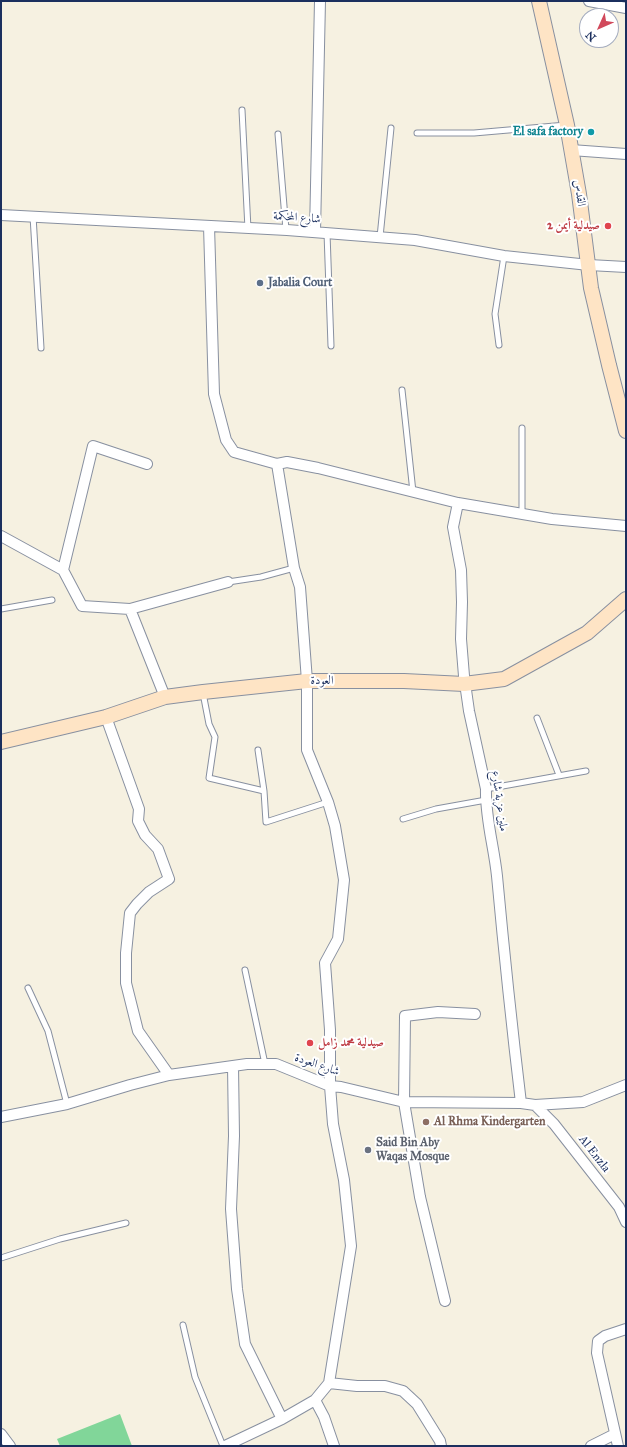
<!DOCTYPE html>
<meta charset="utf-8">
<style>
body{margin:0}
#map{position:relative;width:627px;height:1447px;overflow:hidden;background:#f6f1e1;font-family:"IM FELL Great Primer",serif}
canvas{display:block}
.frame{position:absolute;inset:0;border:2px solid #1b2f5e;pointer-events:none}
.north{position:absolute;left:579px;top:8px;width:40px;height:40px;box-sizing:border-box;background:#fff;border:1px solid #a4acbf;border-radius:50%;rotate:225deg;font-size:11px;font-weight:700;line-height:16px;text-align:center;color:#1b2f5e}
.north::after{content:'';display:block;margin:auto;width:14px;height:18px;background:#d1495b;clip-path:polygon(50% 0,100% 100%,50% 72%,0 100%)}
</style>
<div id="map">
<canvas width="627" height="1447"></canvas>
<div class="frame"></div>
<div class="north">N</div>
</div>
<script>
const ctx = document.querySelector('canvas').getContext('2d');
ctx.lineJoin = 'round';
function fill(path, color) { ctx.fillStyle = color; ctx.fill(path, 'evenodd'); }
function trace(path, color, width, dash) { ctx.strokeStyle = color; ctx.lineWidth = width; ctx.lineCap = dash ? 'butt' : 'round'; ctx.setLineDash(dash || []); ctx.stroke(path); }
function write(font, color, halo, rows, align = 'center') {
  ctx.font = font + ' "IM FELL Great Primer",Amiri,serif'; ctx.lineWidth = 4; ctx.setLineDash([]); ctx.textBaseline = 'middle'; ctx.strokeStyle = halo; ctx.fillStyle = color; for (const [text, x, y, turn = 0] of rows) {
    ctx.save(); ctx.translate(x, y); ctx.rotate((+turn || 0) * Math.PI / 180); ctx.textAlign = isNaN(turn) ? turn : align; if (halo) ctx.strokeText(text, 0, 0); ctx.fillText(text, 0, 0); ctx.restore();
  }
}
fill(new Path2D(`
 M120 1414 132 1446H60L57 1439Z`), '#81d699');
const service = new Path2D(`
 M242 110 248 229
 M417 133H474L566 125
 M278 134 286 230
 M33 216 41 348
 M327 233 331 346
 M380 237 391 128
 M499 345 495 314 504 256
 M402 390 413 492
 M522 428V514
 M228 582 261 577 294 568
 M1 609 52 600
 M203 693 209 724 215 737 209 778 264 791 266 822 328 802
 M537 718 559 775
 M258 750 264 791
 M486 789 586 771
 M403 819 436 809 486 800
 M245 970 265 1064
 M28 988 48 1031 67 1104
 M1 1258 60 1239 126 1223
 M183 1325 195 1377 223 1446`);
const minor = new Path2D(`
 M589 1 626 8
 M571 150 626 154
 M1 215 287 230 415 240 504 256 589 265 626 267
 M209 226 214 394 226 440 234 452 277 464
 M315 232 320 1
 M458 503 453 527 461 570 462 602 461 639 464 676 469 711 486 789C485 817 494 847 497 876 504 952 512 1028 521 1103
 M1 536 63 570 82 606 130 609 228 582
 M63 570 93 446 147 464
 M130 609 165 697
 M106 717 139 809 138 821 145 835 158 849 169 879 149 892 137 904 130 913 126 953V983L138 1031 169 1075
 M233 1066 234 1136 231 1209 237 1289 245 1344 282 1419
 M535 1105 554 1124 619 1207 626 1222
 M1 1117 67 1104 130 1085 169 1075 247 1064H276L330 1086 341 1087 404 1102 521 1103 535 1105 583 1102 626 1085
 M445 1301 420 1197 404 1102 405 1016 438 1012 475 1014
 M329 1383 357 1386H385L403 1391 417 1404 440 1441 441 1446
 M315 1400 324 1417 334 1446
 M1 1434 10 1446
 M225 1446 282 1419 315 1400 329 1383 351 1246 344 1180 333 1124 330 1086V1030L325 963 338 939 344 880 335 826 328 802 307 750V681L300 587 294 568 277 464 287 462 318 468 458 503 552 519 626 526
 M591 1446 615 1434
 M618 1446 597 1353 598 1341 605 1336 626 1329`);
const secondary = new Path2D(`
 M539 1 567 125 579 194 591 288 609 365 626 431
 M1 742 106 717 165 697 203 692 307 681H404L464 684 504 679 587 633 626 599`);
trace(service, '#8890a0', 7);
trace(minor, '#8890a0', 12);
trace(secondary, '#8890a0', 16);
trace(service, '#fff', 5);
trace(minor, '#fff', 10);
trace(secondary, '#fee4c5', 14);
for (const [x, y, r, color] of [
 [591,132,4,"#0f9aa8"],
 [608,226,4,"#e0444e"],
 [260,283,4,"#5c6f8a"],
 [310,1043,4,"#e0444e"],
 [426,1122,4,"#8d6e63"],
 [368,1150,4,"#6b7280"]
]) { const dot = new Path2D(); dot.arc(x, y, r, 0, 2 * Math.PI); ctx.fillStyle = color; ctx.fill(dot); trace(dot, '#fff', 1.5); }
write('bold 12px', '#0d838f', '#fff', [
 ["El safa factory",583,132]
], 'right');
write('12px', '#1b2f5e', '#fff', [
 ["القدس",579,193,81],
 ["شارع المحكمة",297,218,4],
 ["العودة",322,681],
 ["ملين عزبة شارع",499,801,82],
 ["شارع العودة",317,1065,19],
 ["Al Enzla",594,1154,52]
]);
write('bold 12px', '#be3a42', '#fff', [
 ["صيدلية أيمن 2",600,226],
 ["صيدلية محمد زامل",318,1043,"left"]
], 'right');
write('bold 12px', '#4e5e75', '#fff', [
 ["Jabalia Court",268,283]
], 'left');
write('bold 12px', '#785e54', '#fff', [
 ["Al Rhma Kindergarten",434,1122]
], 'left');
write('bold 12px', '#5b616d', '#fff', [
 ["Said Bin Aby",376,1143],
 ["Waqas Mosque",376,1157]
], 'left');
</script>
